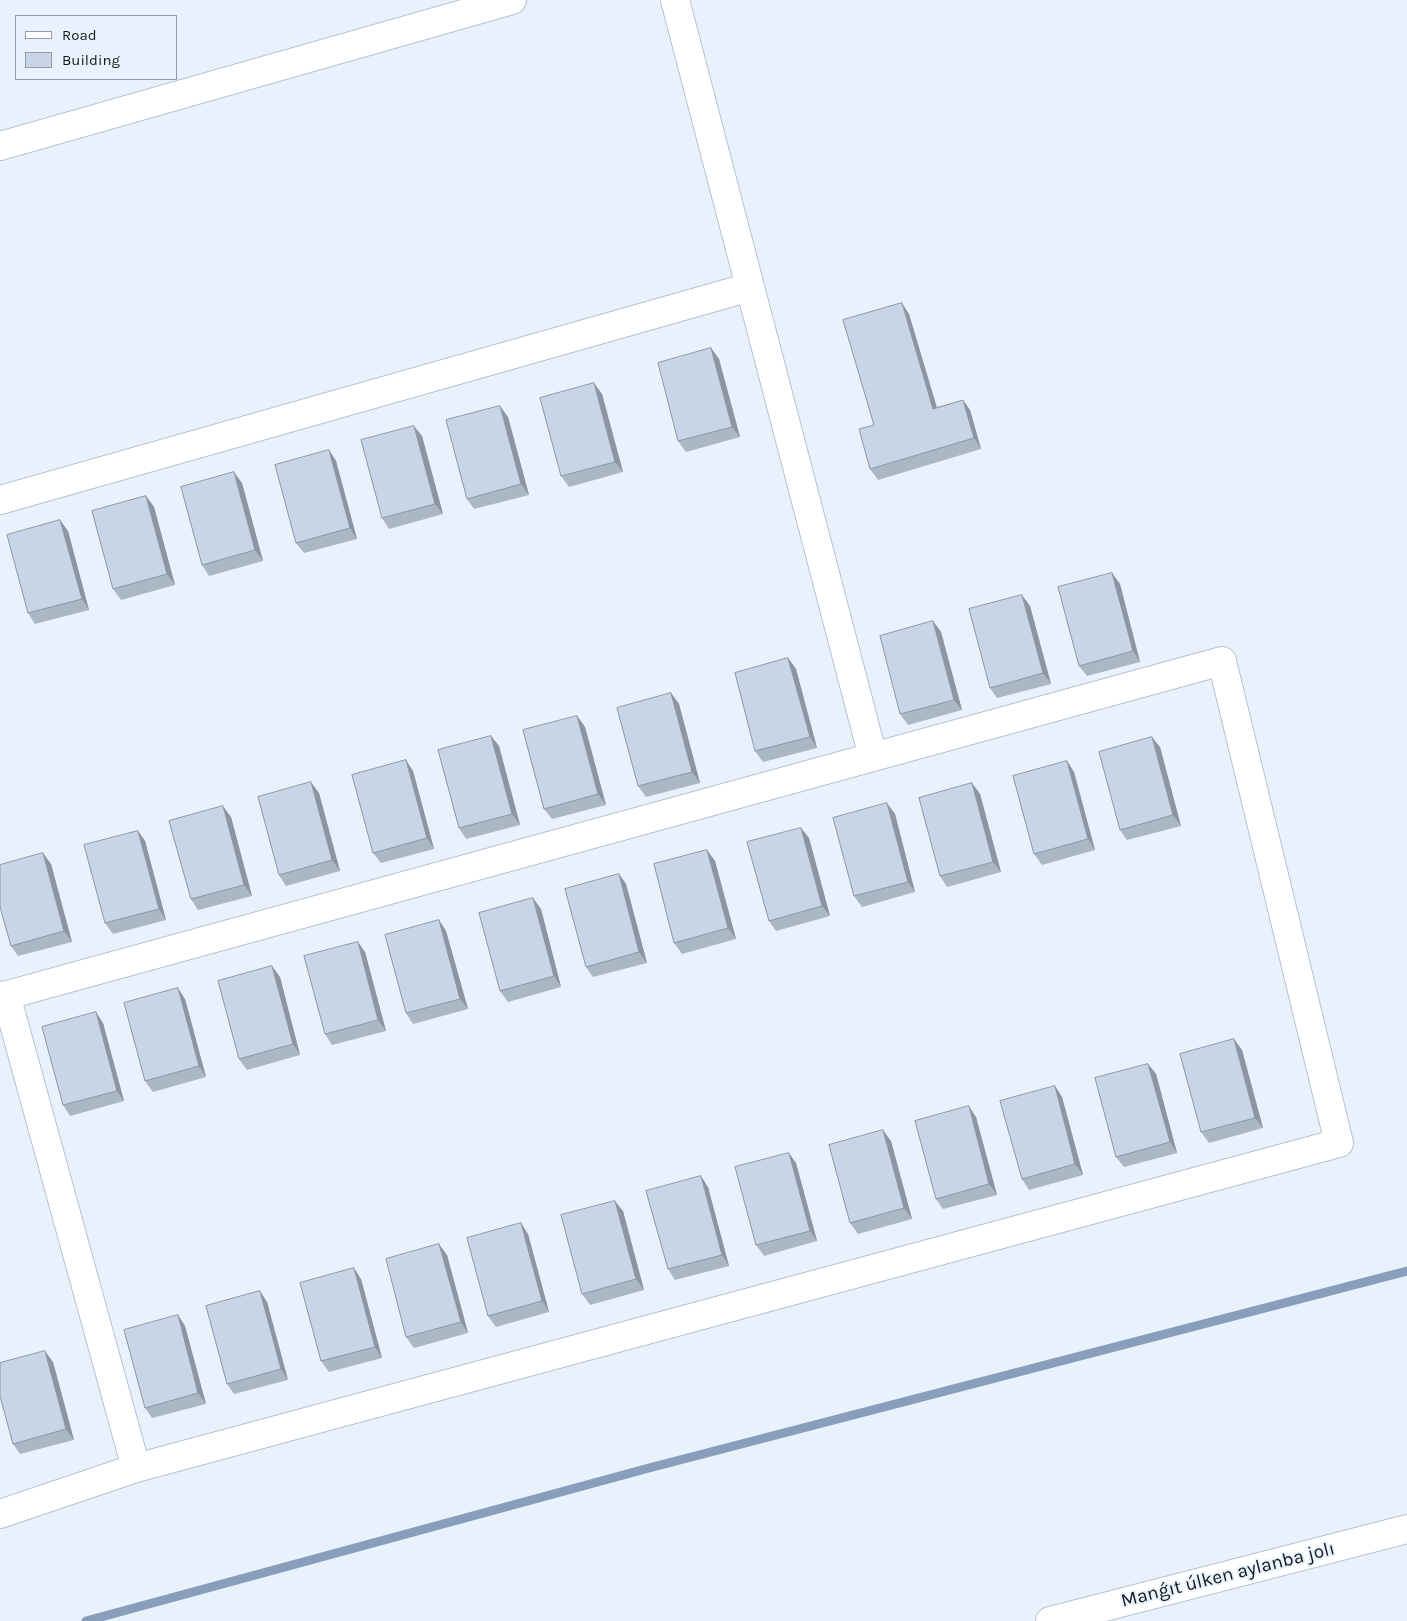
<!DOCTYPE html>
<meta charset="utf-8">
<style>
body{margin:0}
#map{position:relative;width:1407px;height:1621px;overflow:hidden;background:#e9f2fc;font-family:Karla,sans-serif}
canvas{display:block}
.legend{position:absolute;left:15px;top:15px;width:162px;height:65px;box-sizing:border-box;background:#e9f2fc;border:1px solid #949ba3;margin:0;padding:6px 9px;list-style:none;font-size:15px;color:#14181e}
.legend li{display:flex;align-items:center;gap:10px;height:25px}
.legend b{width:25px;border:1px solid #949ba3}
</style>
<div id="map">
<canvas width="1407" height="1621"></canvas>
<ul class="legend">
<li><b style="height:6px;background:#fff"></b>Road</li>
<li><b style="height:14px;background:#c8d5e6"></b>Building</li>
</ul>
</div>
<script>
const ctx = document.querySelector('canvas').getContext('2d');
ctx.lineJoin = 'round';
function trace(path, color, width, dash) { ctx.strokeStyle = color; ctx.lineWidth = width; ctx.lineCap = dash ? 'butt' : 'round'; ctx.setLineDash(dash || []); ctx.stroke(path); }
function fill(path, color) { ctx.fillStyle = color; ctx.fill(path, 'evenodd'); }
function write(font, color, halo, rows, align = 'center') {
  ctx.font = font + ' Karla,sans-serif'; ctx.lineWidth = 4; ctx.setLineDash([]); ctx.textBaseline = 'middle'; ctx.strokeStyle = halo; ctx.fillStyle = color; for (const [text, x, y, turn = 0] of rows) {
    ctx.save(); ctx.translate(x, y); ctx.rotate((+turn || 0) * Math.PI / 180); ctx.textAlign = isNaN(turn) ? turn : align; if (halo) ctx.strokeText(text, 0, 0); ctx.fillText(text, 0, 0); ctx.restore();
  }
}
trace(new Path2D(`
 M86 1621 649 1468 1407 1271`), '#889fbb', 9);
const minor = new Path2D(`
 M675 0 873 757
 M0 146 512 0
 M0 500 750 287
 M6 995 136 1468
 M0 997 1222 661 1339 1143 136 1468 0 1514`);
const primary = new Path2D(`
 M1050 1621 1407 1529`);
trace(minor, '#b5c2d2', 30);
trace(primary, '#b5c2d2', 30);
trace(minor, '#fff', 28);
trace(primary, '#fff', 28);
fill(new Path2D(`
 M909 314 937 407 963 400 970 410 981 449 878 480 870 469 874 425Z
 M711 348 719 359 740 437 686 452 678 441Z
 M602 394 623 472 569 487 561 476Z
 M508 417 529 495 474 509 467 499Z
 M422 436 443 514 389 529 382 518Z
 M329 450 336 461 357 539 304 553 296 543Z
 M242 483 263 561 209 576 202 565Z
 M146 496 154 507 175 585 121 600 113 589Z
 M68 531 89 610 35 624 28 613Z
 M1112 573 1120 584 1140 662 1087 676 1079 666Z
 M1030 606 1051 684 997 698 990 688Z
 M933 621 941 632 962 710 908 725 900 714Z
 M788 658 796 669 817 748 763 762 755 751Z
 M671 693 679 704 700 783 646 797 638 786Z
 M577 716 585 727 606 805 552 819 544 809Z
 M491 736 499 746 520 825 466 839 459 828Z
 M1160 747 1181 826 1127 840 1120 830Z
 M1067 761 1074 772 1095 850 1042 865 1034 854Z
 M413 771 434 849 381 863 373 853Z
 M972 783 980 794 1001 872 947 887 940 876Z
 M319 793 340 871 286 886 279 875Z
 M895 814 915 892 862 907 854 896Z
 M231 817 252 896 198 910 191 899Z
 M801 828 809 838 830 916 776 931 769 921Z
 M138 831 145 841 166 920 113 934 105 923Z
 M707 850 715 861 736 939 682 954 674 943Z
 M51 864 72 942 18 956 11 946Z
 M619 874 626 884 647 963 593 977 586 967Z
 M541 909 561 987 508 1002 500 991Z
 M439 920 446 931 468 1009 413 1024 406 1013Z
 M365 952 386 1031 332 1045 325 1034Z
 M280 977 300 1055 247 1070 239 1059Z
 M185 999 206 1077 153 1092 145 1081Z
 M103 1023 124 1101 70 1116 63 1105Z
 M1234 1039 1242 1050 1263 1128 1209 1143 1201 1132Z
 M1148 1064 1156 1074 1177 1153 1124 1167 1116 1157Z
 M1055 1086 1062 1097 1083 1175 1029 1190 1022 1179Z
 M976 1117 997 1195 943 1209 936 1199Z
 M891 1141 912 1219 858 1234 850 1223Z
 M796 1163 817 1241 764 1256 756 1245Z
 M708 1187 729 1266 675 1280 668 1269Z
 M623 1211 644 1290 590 1305 582 1294Z
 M528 1234 549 1312 496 1327 488 1316Z
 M447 1255 468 1333 414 1348 406 1337Z
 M361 1279 382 1358 329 1372 321 1361Z
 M260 1291 267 1302 288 1380 234 1394 227 1384Z
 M178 1315 185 1326 206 1404 152 1418 145 1408Z
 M53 1362 74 1440 20 1454 13 1444Z`), '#acb7c6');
fill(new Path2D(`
 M902 303 909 314 940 419 933 409Z
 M711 348 719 359 740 437 732 427Z
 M594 383 602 394 623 472 615 462Z
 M963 400 970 410 981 449 974 438Z
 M500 406 508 417 529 495 521 484Z
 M414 426 422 436 443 514 435 504Z
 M329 450 336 461 357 539 350 528Z
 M234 472 242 483 263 561 255 550Z
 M146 496 154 507 175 585 167 574Z
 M60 520 68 531 89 610 82 599Z
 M1112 573 1120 584 1140 662 1133 651Z
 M1022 595 1030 606 1051 684 1043 673Z
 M933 621 941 632 962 710 954 700Z
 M788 658 796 669 817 748 810 737Z
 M671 693 679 704 700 783 692 772Z
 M577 716 585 727 606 805 598 794Z
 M491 736 499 746 520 825 512 814Z
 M1152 737 1160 747 1181 826 1173 815Z
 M406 760 413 771 434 849 427 838Z
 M1067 761 1074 772 1095 850 1088 839Z
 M311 782 319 793 340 871 332 860Z
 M972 783 980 794 1001 872 993 862Z
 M887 803 895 814 915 892 908 882Z
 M223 806 231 817 252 896 244 885Z
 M801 828 809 838 830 916 822 906Z
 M138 831 145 841 166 920 159 909Z
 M707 850 715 861 736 939 728 928Z
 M43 853 51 864 72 942 64 931Z
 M619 874 626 884 647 963 639 952Z
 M533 898 541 909 561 987 554 976Z
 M439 920 446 931 468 1009 460 999Z
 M358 942 365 952 386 1031 378 1020Z
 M272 966 280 977 300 1055 293 1044Z
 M178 988 185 999 206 1077 199 1066Z
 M96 1012 103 1023 124 1101 117 1091Z
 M1234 1039 1242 1050 1263 1128 1255 1118Z
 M1148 1064 1156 1074 1177 1153 1170 1142Z
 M1055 1086 1062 1097 1083 1175 1075 1164Z
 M969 1106 976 1117 997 1195 989 1184Z
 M883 1130 891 1141 912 1219 904 1208Z
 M789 1153 796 1163 817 1241 810 1231Z
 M701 1176 708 1187 729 1266 722 1255Z
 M615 1201 623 1211 644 1290 636 1279Z
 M521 1223 528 1234 549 1312 542 1301Z
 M439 1244 447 1255 468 1333 461 1322Z
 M354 1268 361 1279 382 1358 375 1347Z
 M260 1291 267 1302 288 1380 281 1369Z
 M178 1315 185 1326 206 1404 198 1393Z
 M45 1351 53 1362 74 1440 66 1429Z`), '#8c95a1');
const building = new Path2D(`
 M902 303 933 409 963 400 974 438 870 469 859 429 874 425 843 320Z
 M711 348 732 427 678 441 658 363Z
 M594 383 615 462 561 476 540 398Z
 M500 406 521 484 467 499 446 420Z
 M414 426 435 504 382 518 361 440Z
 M329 450 350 528 296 543 275 465Z
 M234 472 255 550 202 565 181 487Z
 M146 496 167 574 113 589 92 511Z
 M60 520 82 599 28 613 7 535Z
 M1112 573 1133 651 1079 666 1058 587Z
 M1022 595 1043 673 990 688 969 609Z
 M933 621 954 700 900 714 880 636Z
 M788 658 810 737 755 751 735 673Z
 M671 693 692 772 638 786 617 708Z
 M577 716 598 794 544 809 523 730Z
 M491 736 512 814 459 828 438 750Z
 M1152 737 1173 815 1120 830 1099 752Z
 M406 760 427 838 373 853 352 775Z
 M1067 761 1088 839 1034 854 1013 776Z
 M311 782 332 860 279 875 258 797Z
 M972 783 993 862 940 876 919 798Z
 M887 803 908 882 854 896 833 818Z
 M223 806 244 885 191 899 169 821Z
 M801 828 822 906 769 921 747 842Z
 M138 831 159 909 105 923 84 845Z
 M707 850 728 928 674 943 654 864Z
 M43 853 64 931 11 946 0 907V865Z
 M619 874 639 952 586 967 565 889Z
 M533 898 554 976 500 991 479 913Z
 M439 920 460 999 406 1013 385 935Z
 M358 942 378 1020 325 1034 304 956Z
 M272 966 293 1044 239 1059 218 981Z
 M178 988 199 1066 145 1081 124 1003Z
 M96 1012 117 1091 63 1105 42 1027Z
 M1234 1039 1255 1118 1201 1132 1180 1054Z
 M1148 1064 1170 1142 1116 1157 1095 1078Z
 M1055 1086 1075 1164 1022 1179 1000 1101Z
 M969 1106 989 1184 936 1199 915 1121Z
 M883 1130 904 1208 850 1223 829 1145Z
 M789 1153 810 1231 756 1245 735 1167Z
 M701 1176 722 1255 668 1269 646 1191Z
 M615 1201 636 1279 582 1294 561 1215Z
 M521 1223 542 1301 488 1316 467 1238Z
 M439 1244 461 1322 406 1337 386 1259Z
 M354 1268 375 1347 321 1361 300 1283Z
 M260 1291 281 1369 227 1384 206 1306Z
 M178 1315 198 1393 145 1408 124 1330Z
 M45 1351 66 1429 13 1444 0 1396V1363Z`);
fill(building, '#c8d5e6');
trace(building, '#8c95a1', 1);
write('19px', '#14181e', '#e9f2fc', [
 ["Manǵıt úlken aylanba jolı",1228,1575,-14]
]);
</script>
